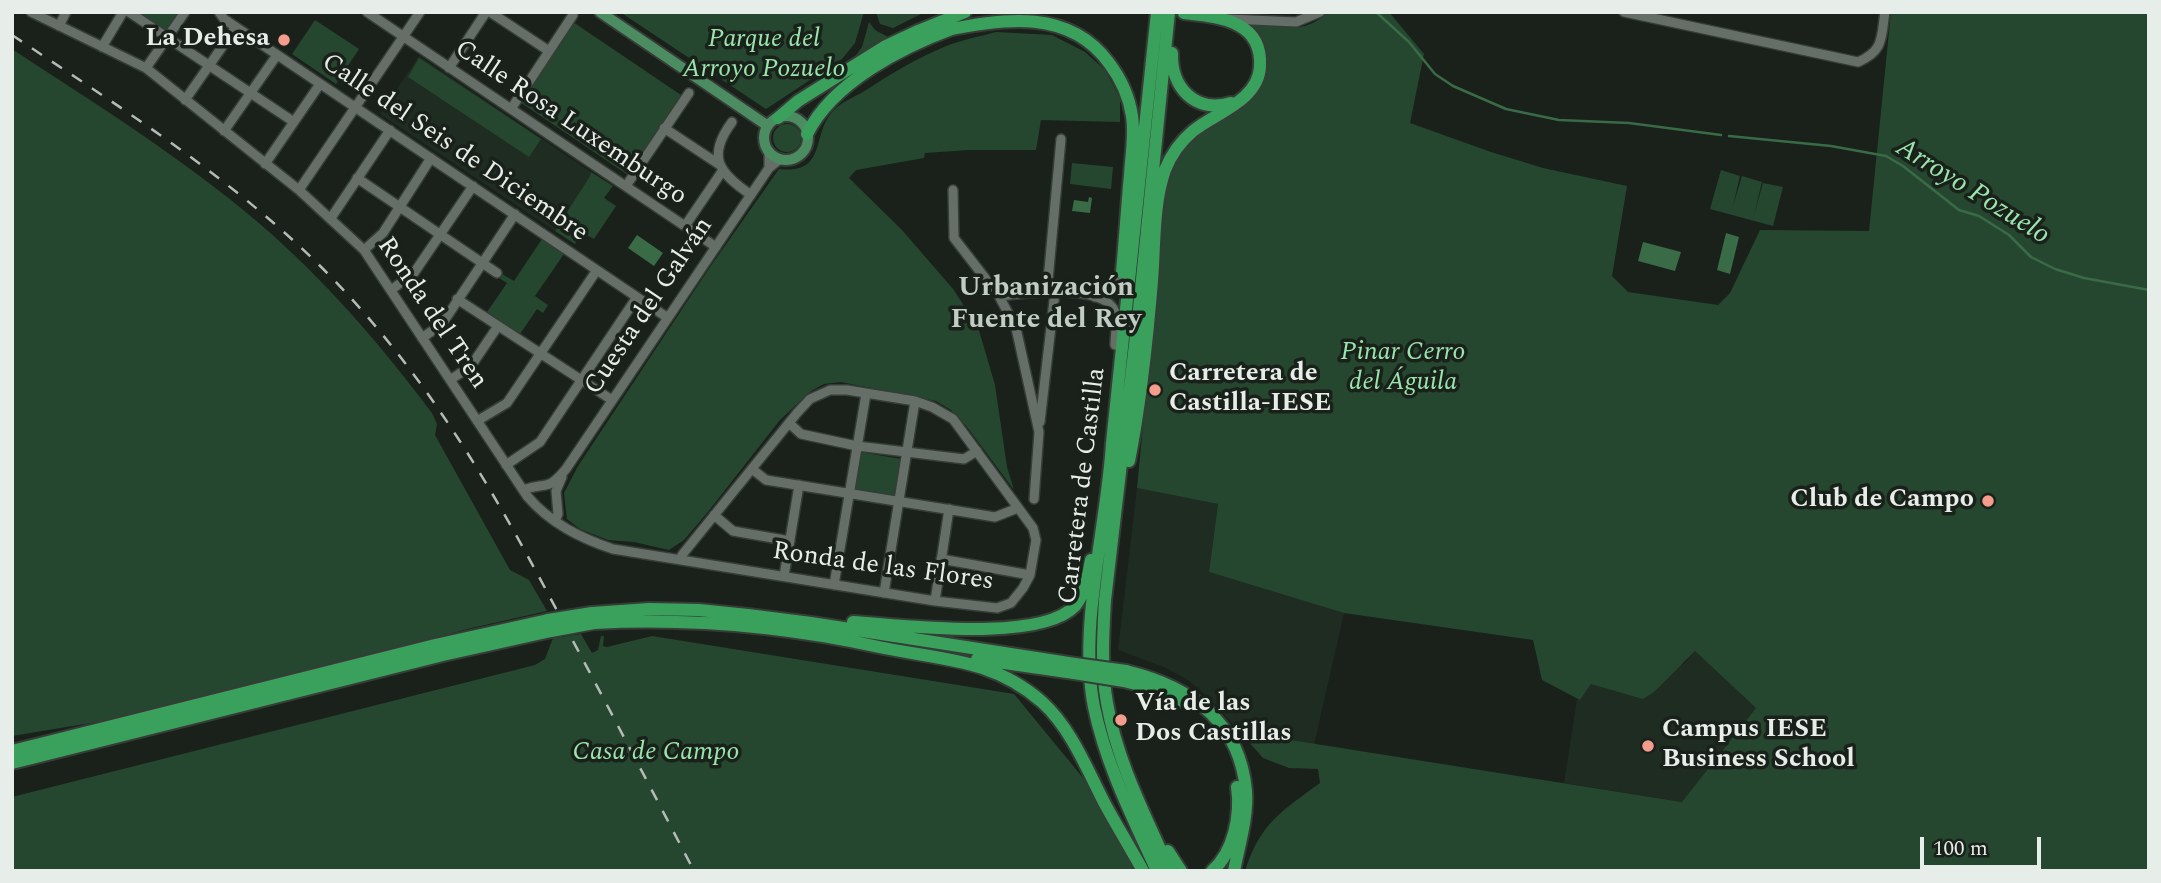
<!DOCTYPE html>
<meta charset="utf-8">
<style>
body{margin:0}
#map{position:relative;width:2161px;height:883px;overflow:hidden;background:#19211a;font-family:Spectral,serif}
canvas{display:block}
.frame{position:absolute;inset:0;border:14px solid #e7ede8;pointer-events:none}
.scale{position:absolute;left:1920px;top:837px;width:121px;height:32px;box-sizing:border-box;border:4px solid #e7ede8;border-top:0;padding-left:9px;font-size:21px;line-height:24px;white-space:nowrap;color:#e7ede8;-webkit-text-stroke:5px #19211a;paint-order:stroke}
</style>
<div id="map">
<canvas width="2161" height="883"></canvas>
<div class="frame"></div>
<div class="scale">100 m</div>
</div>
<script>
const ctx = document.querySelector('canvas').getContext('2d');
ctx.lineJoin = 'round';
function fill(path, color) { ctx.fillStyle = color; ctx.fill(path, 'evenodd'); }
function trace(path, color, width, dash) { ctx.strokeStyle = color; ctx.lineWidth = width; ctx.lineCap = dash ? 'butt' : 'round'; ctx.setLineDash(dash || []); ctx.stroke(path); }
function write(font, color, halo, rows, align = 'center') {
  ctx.font = font + ' Spectral,serif'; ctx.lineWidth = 7; ctx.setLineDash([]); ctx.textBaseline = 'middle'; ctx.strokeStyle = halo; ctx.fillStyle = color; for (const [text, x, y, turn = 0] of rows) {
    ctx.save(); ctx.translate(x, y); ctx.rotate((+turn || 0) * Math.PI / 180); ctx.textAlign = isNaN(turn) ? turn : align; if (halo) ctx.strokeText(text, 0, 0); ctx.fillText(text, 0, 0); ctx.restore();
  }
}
fill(new Path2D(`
 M419 56 591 172 590 176 555 231 380 114Z
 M1137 488 1218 504 1209 572 1344 613 1314 745 1240 732 1209 698 1188 680 1166 668 1118 650Z
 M1695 651 1756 708 1683 802 1564 783 1577 699 1580 700 1591 684 1684 664Z`), '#1f2c22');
fill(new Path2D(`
 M136 12H179L166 31Z
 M620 12H864L855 43 842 59 766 109Z
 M876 12H925L893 28 880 24Z
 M1328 12H1389L1424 54 1410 123 1491 152 1543 168 1627 186 1612 276 1628 292 1718 305 1730 293 1760 230 1869 231 1891 12H2149V871H1245C1260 823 1282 811 1320 783L1318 769 1289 768 1263 758 1240 732 1682 802 1756 708 1695 651 1654 692 1643 699 1591 684 1580 700 1542 680 1533 640 1344 613 1209 572 1218 504 1137 488 1164 206 1170 171 1179 151 1195 135 1254 95 1267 68 1266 52 1258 34 1248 23C1279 22 1300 39 1328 12Z
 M315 20 359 49 336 84 292 54Z
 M573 22 681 95 628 175 520 102Z
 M869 22 875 30 888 37 853 59 862 47Z
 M996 32 1052 35 1085 52 1105 70 1120 98V122L1041 120 1036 150H969L925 153 924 158 856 170 849 178 902 230 953 289 978 327 995 385 1007 467 1014 490 967 427 951 410 936 401 841 382 824 384 811 391 780 420 707 513 684 540 669 550 634 542 608 540 580 529 567 519 564 493 578 466 710 267 779 169C829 175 810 132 835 109 842 102 854 97 863 92 889 75 915 59 944 47 960 40 979 37 996 32Z
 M12 49C97 105 183 158 260 224 325 280 381 345 432 413L437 424 435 435 510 570 529 580 547 611 476 627 103 721 12 736Z
 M419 58 541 139 529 157 408 77Z
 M773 138a14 14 0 1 1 28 0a14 14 0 1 1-28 0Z
 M1072 163 1113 167 1111 189 1070 184Z
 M1721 170 1740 176 1733 206 1742 176 1762 182 1754 215 1763 183 1783 187 1773 226 1710 209Z
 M591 172 613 186 604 198 616 206 594 239 583 233 575 244 555 231 590 176Z
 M542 239 564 254 535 296 548 305 543 313 537 309 518 337 485 315 507 283 499 278 502 274 514 281Z
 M860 452 901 459 895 498 853 491Z
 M581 634 592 653 598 650 601 636H604L603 646 607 647 652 636 1014 694 1084 779 1137 871H12V797L535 665 545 659 553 638Z`), '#26472f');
fill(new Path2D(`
 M1089 197 1092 198 1090 213 1072 211 1074 200 1088 202Z
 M1726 233 1739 237 1730 274 1717 270Z
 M637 235 663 253 654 266 628 248Z
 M1643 242 1681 252 1675 271 1638 261Z`), '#396b47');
trace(new Path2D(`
 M1376 12 1409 42 1435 74 1453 86 1506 109 1559 120 1629 123 1721 135
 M1729 136 1831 146 1886 156 1903 166 1959 210 1979 216 2009 235 2031 257 2055 269 2084 278 2149 290`), '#396b47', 2.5);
const minor = new Path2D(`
 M31 12 146 68 299 190 364 250 527 496C550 523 580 538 613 549L935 601 997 608 1011 603 1023 588 1030 575 1036 540 1033 528 953 419 932 407 915 401 847 390H830L810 399 797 413 682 555V559
 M129 12 294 122
 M219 12 224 19 668 318
 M367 12 716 247
 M490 12 549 51
 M1624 12 1858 62C1884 51 1881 38 1885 12
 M1230 19 1296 22 1320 12
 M59 26 66 12
 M102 47 123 12
 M146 68 185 12
 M449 68 486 12
 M185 100 236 27
 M511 109 573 15
 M732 122C706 157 719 173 751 195
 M664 128 720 165
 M224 131 277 55
 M265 164 320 84
 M769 168V151
 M357 178 497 273
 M626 186 689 93
 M299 190 420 12
 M953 190 954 238 999 296 1016 328 1039 432 1034 499
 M331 218 390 130
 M685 226 723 170
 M364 250 383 233 431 158
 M391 290 414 273 473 186
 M1047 291 1061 139
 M999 296C1023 293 1105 283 1115 312 1118 321 1115 335 1115 345
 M1095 297C1109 293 1115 289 1122 276
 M457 299 612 400
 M422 338 442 324 515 214
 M450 380 471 366 498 326
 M477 421 507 403 597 270
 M1040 422 1055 292
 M789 423 801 434 857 446 964 459 977 451
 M506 465 540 442 637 297
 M752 469 766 480 995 517 1018 508
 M523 490C547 481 546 493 566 469L769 168 780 159
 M714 515 733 531 790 541
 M555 521 558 514 556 491 562 477
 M941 559 1030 575
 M784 576 799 485
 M834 585 866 394
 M884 593 915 401
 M935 601 949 509`);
const major = new Path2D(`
 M600 12 768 126
 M764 138a22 22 0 1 1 44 0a22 22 0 1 1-44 0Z`);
const highway = new Path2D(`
 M1157 12 1112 443C1107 527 1078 626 1094 707 1106 765 1133 818 1157 871
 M1169 12 1138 319 1105 600C1103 635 1101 670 1107 703 1117 762 1146 817 1170 871
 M947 30C1004 18 1070 9 1109 63 1121 79 1129 96 1132 116 1135 136 1131 156 1130 175 1127 207 1125 239 1122 272
 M1172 53C1171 87 1195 114 1231 103
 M778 118 798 101 884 47 918 31 965 12
 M807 134C833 82 902 47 954 28
 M1129 461C1141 401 1147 342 1152 281 1155 245 1153 204 1165 170 1171 155 1181 141 1193 131 1215 113 1258 101 1260 67 1263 20 1218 17 1184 13
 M592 613 649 609 699 610 748 615 811 623 1075 664
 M853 622C902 625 1040 643 1075 606 1085 594 1088 575 1091 560
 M594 623C691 618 783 626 879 647 940 660 992 658 1042 702 1072 729 1088 772 1106 806 1118 828 1131 849 1143 871
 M977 659 1074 673
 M1126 671C1189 686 1240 721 1246 791 1248 817 1239 845 1234 871
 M1124 681 1163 691 1186 703
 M12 751 435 645 548 620
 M12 763 443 655 551 631
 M1168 851 1181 871
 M1212 871C1234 852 1241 815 1237 787`);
trace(minor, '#363c37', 12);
trace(major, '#363c37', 14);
trace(highway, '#363c37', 16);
trace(minor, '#656f67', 9);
trace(major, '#4b8d61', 10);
trace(highway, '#3aa15d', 12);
trace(new Path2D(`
 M12 35C124 110 239 182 333 279 437 387 504 509 573 641 614 718 654 794 694 871`), '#b4bab5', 2.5, [12, 12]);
const highwayBridge = new Path2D(`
 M548 620 592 613
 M551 631 594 623
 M1075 664 1126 671
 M1074 673 1124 681`);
trace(highwayBridge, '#363c37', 16, []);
trace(highwayBridge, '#3aa15d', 12);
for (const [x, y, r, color] of [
 [284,40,7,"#f59d8d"],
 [1155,390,7,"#f59d8d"],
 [1988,501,7,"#f59d8d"],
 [1121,720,7,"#f59d8d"],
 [1648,746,7,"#f59d8d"]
]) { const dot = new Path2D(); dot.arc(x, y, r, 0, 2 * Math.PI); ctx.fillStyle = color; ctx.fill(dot); trace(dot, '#19211a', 2.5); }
write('bold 26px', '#e7ede8', '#19211a', [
 ["La Dehesa",270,40,"right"],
 ["Carretera de",1169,375],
 ["Castilla-IESE",1169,405],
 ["Club de Campo",1974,501,"right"],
 ["Vía de las",1135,705],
 ["Dos Castillas",1135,735],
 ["Campus IESE",1662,731],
 ["Business School",1662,761]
], 'left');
write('italic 26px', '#99e5ac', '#19211a', [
 ["Parque del",764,41],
 ["Arroyo Pozuelo",764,71],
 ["Pinar Cerro",1403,354],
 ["del Águila",1403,384],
 ["Casa de Campo",656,754]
]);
write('26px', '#e7ede8', '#19211a', [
 ["Calle Rosa Luxemburgo",570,124,34],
 ["Calle del Seis de Diciembre",454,149,34],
 ["Cuesta del Galván",650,307,-56],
 ["Ronda del Tren",431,314,56],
 ["Carretera de Castilla",1084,486,-83],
 ["Ronda de las Flores",883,568,8]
]);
write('italic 28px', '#9ae6ad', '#19211a', [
 ["Arroyo Pozuelo",1972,193,32]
]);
write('bold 28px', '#c1ccc3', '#19211a', [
 ["Urbanización",1046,290],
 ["Fuente del Rey",1046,322]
]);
</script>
